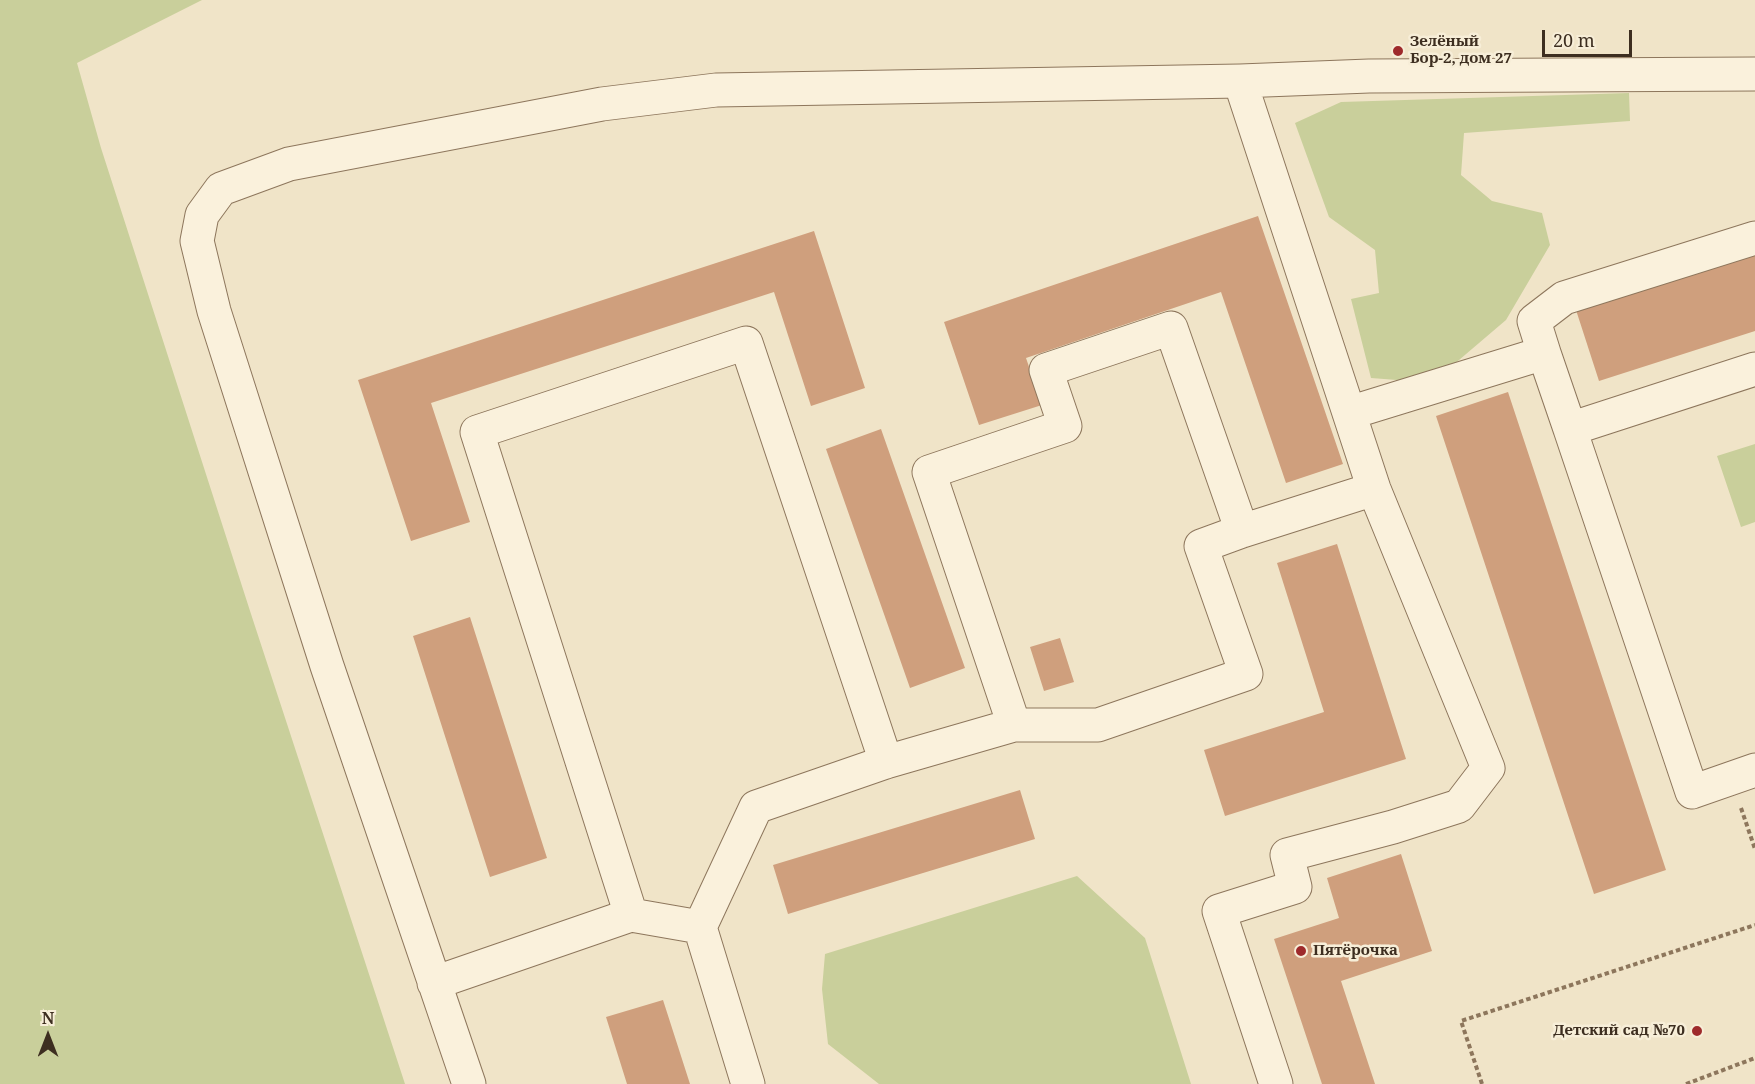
<!DOCTYPE html>
<meta charset="utf-8">
<style>
body{margin:0}
#map{position:relative;width:1755px;height:1084px;overflow:hidden;background:#f0e4c8;font-family:"Noto Serif",serif}
canvas{display:block}
.north{position:absolute;left:18px;top:1006px;width:60px;height:60px;-webkit-text-stroke:4px #f7eed8;paint-order:stroke;rotate:0deg;font-size:16px;font-weight:700;line-height:24px;text-align:center;color:#3d2e20}
.north::after{content:'';display:block;margin:auto;width:21px;height:27px;background:#3d2e20;clip-path:polygon(50% 0,100% 100%,50% 72%,0 100%)}
.scale{position:absolute;left:1542px;top:30px;width:90px;height:27px;box-sizing:border-box;border:3px solid #3d2e20;border-top:0;padding-left:8px;font-size:18px;line-height:21px;white-space:nowrap;color:#3d2e20;-webkit-text-stroke:4px #f7eed8;paint-order:stroke}
</style>
<div id="map">
<canvas width="1755" height="1084"></canvas>
<div class="north">N</div>
<div class="scale">20 m</div>
</div>
<script>
const ctx = document.querySelector('canvas').getContext('2d');
ctx.lineJoin = 'round';
function fill(path, color) { ctx.fillStyle = color; ctx.fill(path, 'evenodd'); }
function trace(path, color, width, dash) { ctx.strokeStyle = color; ctx.lineWidth = width; ctx.lineCap = dash ? 'butt' : 'round'; ctx.setLineDash(dash || []); ctx.stroke(path); }
function write(font, color, halo, rows, align = 'center') {
  ctx.font = font + ' "Noto Serif",serif'; ctx.lineWidth = 5; ctx.setLineDash([]); ctx.textBaseline = 'middle'; ctx.strokeStyle = halo; ctx.fillStyle = color; for (const [text, x, y, turn = 0] of rows) {
    ctx.save(); ctx.translate(x, y); ctx.rotate((+turn || 0) * Math.PI / 180); ctx.textAlign = isNaN(turn) ? turn : align; if (halo) ctx.strokeText(text, 0, 0); ctx.fillText(text, 0, 0); ctx.restore();
  }
}
fill(new Path2D(`
 M0 0H202L77 63 101 148 251 614 405 1084H0Z
 M1629 93 1630 121 1464 133 1461 175 1492 201 1542 213 1550 245 1506 320 1452 366 1410 381 1371 378 1351 299 1379 293 1375 250 1329 217 1295 123 1341 102Z
 M1755 444V522L1741 527 1717 456Z
 M1077 876 1145 938 1191 1084H879L828 1044 822 989 825 954Z`), '#c9cf9b');
fill(new Path2D(`
 M1258 216 1343 464 1286 483 1221 292 1026 358 1042 405 979 425 944 322Z
 M814 231 865 388 811 406 774 292 431 403 470 522 411 541 358 380Z
 M1755 251V331L1599 381 1576 310Z
 M1508 392 1666 870 1594 894 1436 416Z
 M881 429 965 668 910 688 826 449Z
 M1337 544 1406 759 1225 816 1204 750 1324 712 1277 563Z
 M470 617 547 858 490 877 413 636Z
 M1060 638 1074 682 1044 691 1030 647Z
 M1020 790 1035 839 788 914 773 865Z
 M1401 854 1432 951 1341 981 1375 1084H1322L1274 939 1339 918 1327 878Z
 M663 1000 690 1084H627L606 1017Z`), '#cf9f7d');
const minor = new Path2D(`
 M1240 81 1374 489 1488 768 1459 806 1393 827 1287 855 1295 887 1219 911 1276 1084
 M1544 353 1534 321 1564 298 1755 238
 M1349 413 1544 353 1570 429 1755 369
 M1570 429 1692 792 1755 770
 M1242 531 1374 489
 M631 915 477 432 746 343 886 762
 M700 927 748 1084
 M434 983 631 915 700 927 756 807 886 762 1014 725H1098L1246 674 1201 546 1242 531 1171 328 1046 370 1065 426 929 472 1014 725
 M469 1084 327 666 214 311 197 241 202 215 221 189 289 164 602 104 716 90 1240 81 1369 76 1755 74`);
trace(minor, '#8d765c', 35);
trace(new Path2D(`
 M1741 808 1755 849
 M1482 1084 1461 1021 1755 925
 M1686 1084 1755 1058`), '#8d765c', 4, [4.5, 3]);
trace(minor, '#faf1dc', 33);
for (const [x, y, r, color] of [
 [1398,51,6,"#9e2a2b"],
 [1301,951,6,"#9e2a2b"],
 [1697,1031,6,"#9e2a2b"]
]) { const dot = new Path2D(); dot.arc(x, y, r, 0, 2 * Math.PI); ctx.fillStyle = color; ctx.fill(dot); trace(dot, '#f7eed8', 2); }
write('bold 15px', '#3d2e20', '#f7eed8', [
 ["Зелёный",1410,42],
 ["Бор-2, дом 27",1410,59],
 ["Пятёрочка",1313,951],
 ["Детский сад №70",1685,1031,"right"]
], 'left');
</script>
